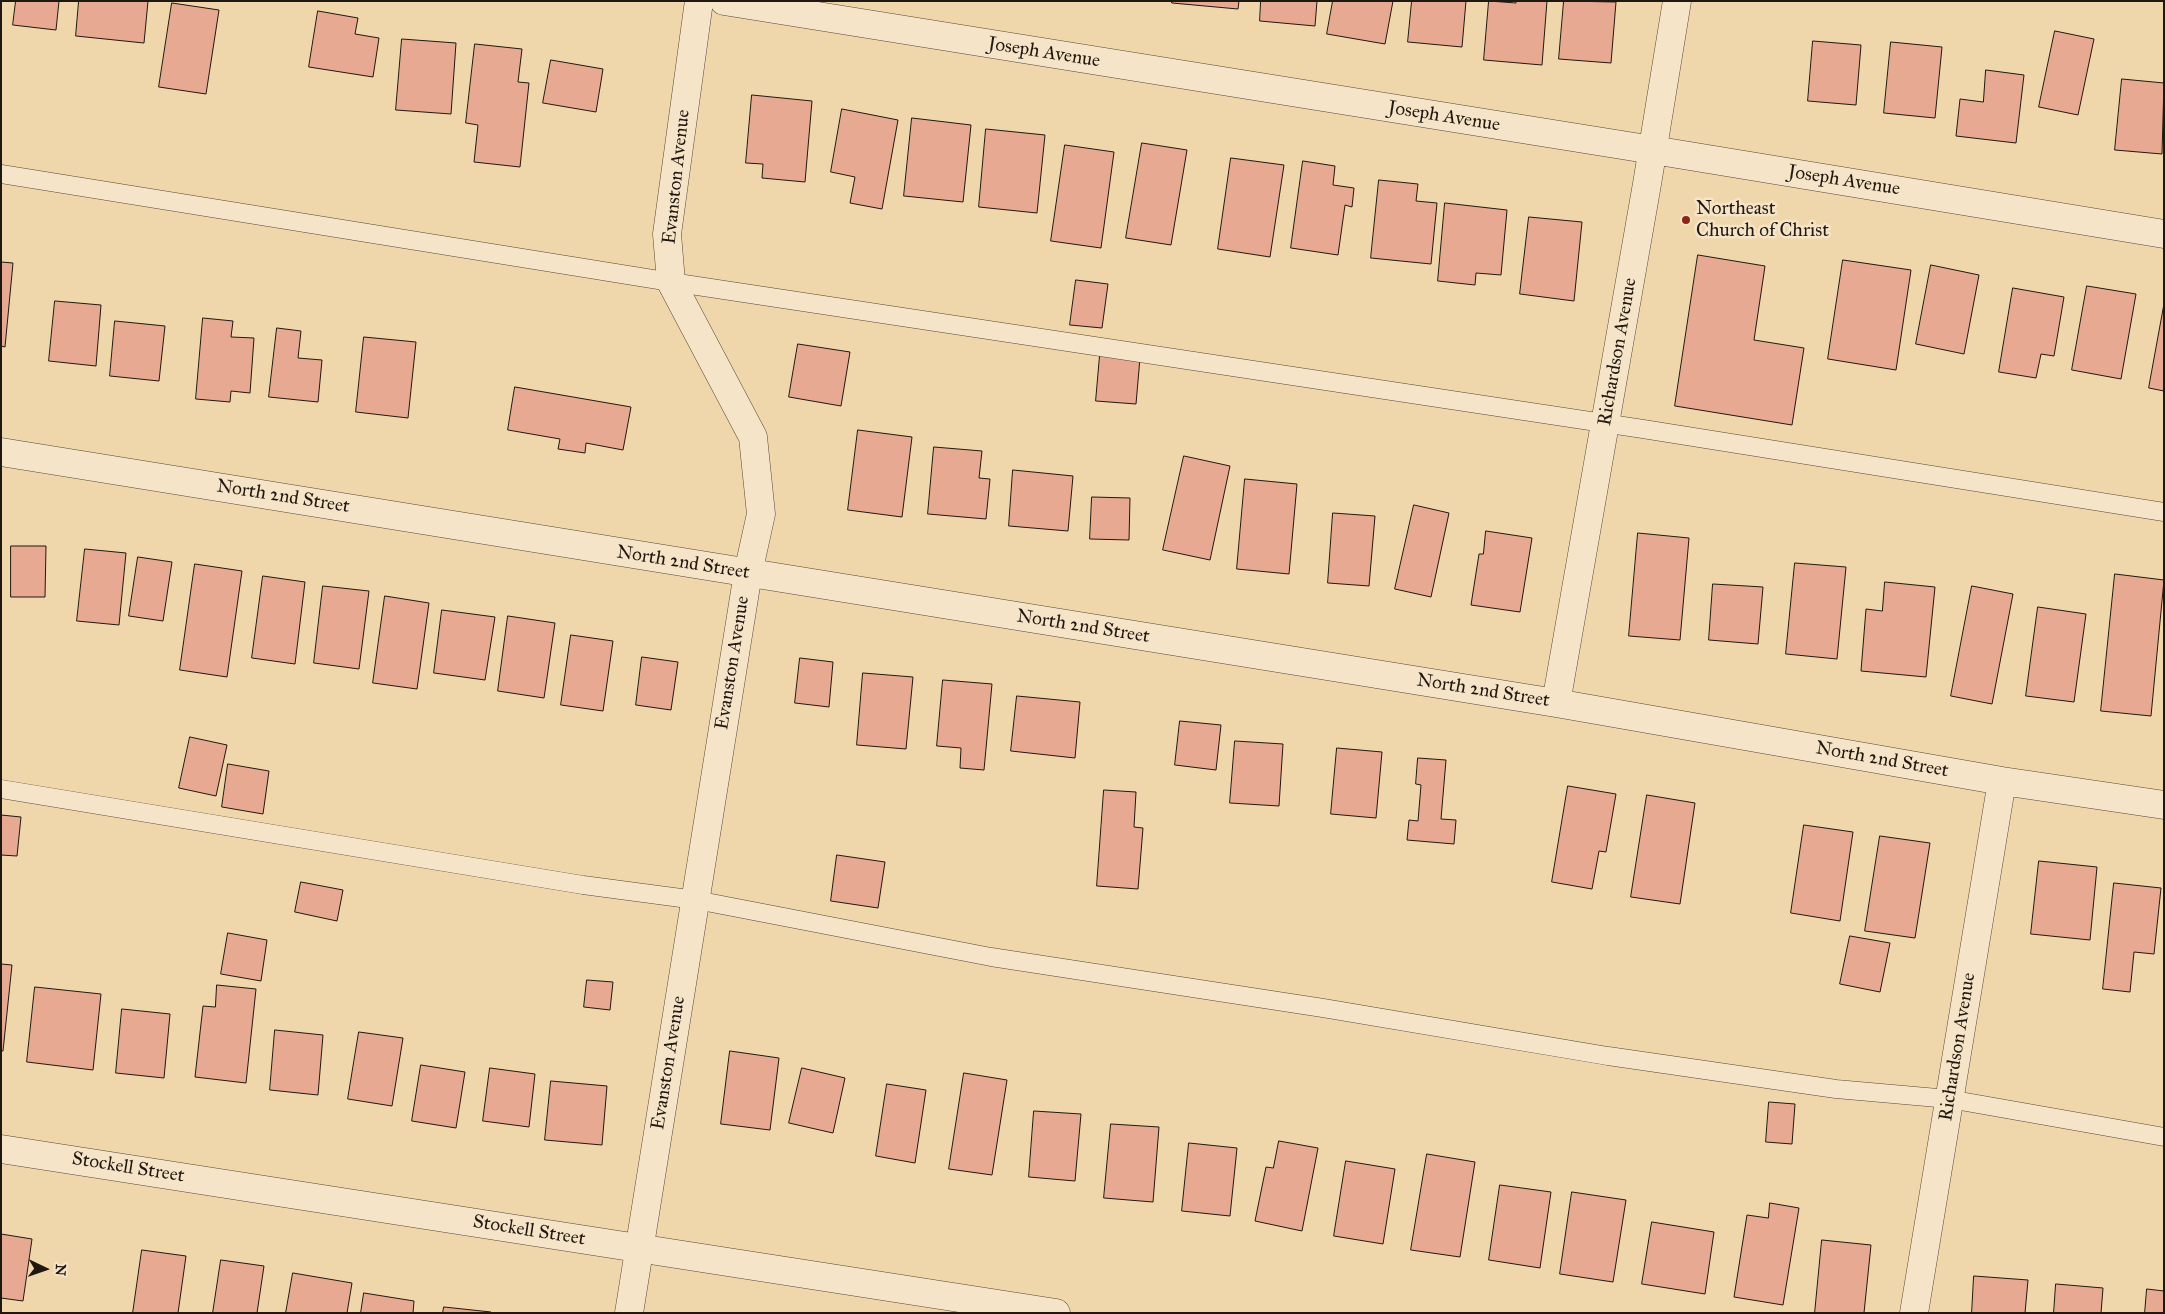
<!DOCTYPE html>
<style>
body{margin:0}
#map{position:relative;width:2165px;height:1314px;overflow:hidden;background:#f0d6ab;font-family:"IM FELL Great Primer",serif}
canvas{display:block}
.frame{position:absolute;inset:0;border:2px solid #201810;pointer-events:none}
.north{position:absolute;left:20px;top:1244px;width:50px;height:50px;-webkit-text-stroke:4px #f5e4c8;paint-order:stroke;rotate:93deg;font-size:14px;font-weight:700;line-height:20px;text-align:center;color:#201810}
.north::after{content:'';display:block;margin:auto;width:18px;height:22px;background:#201810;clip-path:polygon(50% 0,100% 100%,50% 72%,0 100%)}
</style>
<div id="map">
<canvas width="2165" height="1314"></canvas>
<div class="frame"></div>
<div class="north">N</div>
</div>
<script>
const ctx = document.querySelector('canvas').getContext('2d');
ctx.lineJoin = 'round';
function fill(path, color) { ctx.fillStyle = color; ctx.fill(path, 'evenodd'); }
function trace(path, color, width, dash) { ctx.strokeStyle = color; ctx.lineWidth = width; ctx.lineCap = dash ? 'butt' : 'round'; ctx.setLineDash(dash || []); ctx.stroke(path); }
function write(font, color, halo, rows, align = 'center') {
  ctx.font = font + ' "IM FELL Great Primer",serif'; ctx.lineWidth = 5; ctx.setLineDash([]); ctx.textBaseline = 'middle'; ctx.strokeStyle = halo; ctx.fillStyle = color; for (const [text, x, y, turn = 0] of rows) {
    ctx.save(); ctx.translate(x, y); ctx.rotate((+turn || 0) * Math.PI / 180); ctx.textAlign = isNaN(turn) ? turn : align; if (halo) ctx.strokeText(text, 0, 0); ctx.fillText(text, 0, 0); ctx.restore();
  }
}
const building = new Path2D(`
 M16 1H59L56 30 13 25Z
 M79 1H148L144 43 76 36Z
 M1172 1H1239L1238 9 1172 3Z
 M1261 1H1317L1315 26 1260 21Z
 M1333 1H1393L1385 44 1327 34Z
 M1412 1H1466L1462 47 1408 42Z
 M1489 1 1516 3V1H1547L1542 65 1484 60Z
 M1564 1 1616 2 1611 63 1559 59Z
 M172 3 219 10 206 94 159 87Z
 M318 11 358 18 355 34 379 38 373 77 309 67Z
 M2055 31 2094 39 2078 115 2039 107Z
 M402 39 456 43 451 114 396 110Z
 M1813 41 1861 45 1856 105 1808 101Z
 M1891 42 1942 47 1935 118 1884 113Z
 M475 44 522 49 518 82 529 83 520 167 474 162 478 125 466 123Z
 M551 60 603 69 596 112 543 103Z
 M1986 70 2024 75 2016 143 1956 136 1960 99 1983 102Z
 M2122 79 2164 83 2162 154 2115 150Z
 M752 95 812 101 805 182 762 178 763 164 746 163Z
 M842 109 898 120 882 209 850 203 855 177 831 172Z
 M912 118 971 125 963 202 904 196Z
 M986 129 1045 135 1037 213 979 207Z
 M1142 143 1187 150 1171 245 1126 238Z
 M1065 145 1114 152 1101 248 1051 241Z
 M1231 158 1284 165 1270 257 1218 249Z
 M1303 161 1335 166 1333 185 1354 188 1352 207 1345 205 1338 255 1291 248Z
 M1379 180 1418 184 1416 201 1437 203 1431 264 1371 258Z
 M1445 203 1507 210 1501 275 1476 273 1475 285 1438 281Z
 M1529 217 1582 222 1574 301 1520 294Z
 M1698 255 1765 266 1754 340 1804 348 1792 425 1675 406Z
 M1843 260 1911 270 1896 370 1828 359Z
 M1 262 13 263 5 347 1 346Z
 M1931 265 1979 275 1964 354 1916 344Z
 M1076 280 1108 284 1102 328 1070 325Z
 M2087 286 2136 294 2121 379 2072 370Z
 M2013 288 2064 297 2054 356 2041 354 2036 378 1999 372Z
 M55 301 101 305 96 366 49 361Z
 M2164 304V391L2149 388Z
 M203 318 233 321 231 337 254 338 250 393 231 391 230 402 196 399Z
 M115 321 165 326 159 381 110 376Z
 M277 328 301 331 298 358 322 360 318 402 269 397Z
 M364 337 416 342 408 418 356 412Z
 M798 344 850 352 841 406 789 397Z
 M1100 355 1140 358 1136 404 1096 401Z
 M515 387 631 407 623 450 586 443 585 453 558 449 560 439 508 430Z
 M858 430 912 437 902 517 848 510Z
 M934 447 982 451 979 478 990 479 986 519 928 514Z
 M1184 456 1230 466 1210 560 1163 550Z
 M1013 470 1073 476 1068 531 1009 526Z
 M1245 479 1297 484 1289 574 1237 569Z
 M1092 497 1130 498 1129 540 1090 539Z
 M1414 505 1449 513 1431 597 1395 589Z
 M1333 513 1375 516 1369 586 1328 583Z
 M1486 531 1532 538 1520 612 1471 605 1479 554H1483Z
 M1638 533 1689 538 1680 640 1629 636Z
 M11 546H46L45 597H11Z
 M85 549 126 553 119 625 77 621Z
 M138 557 172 562 163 621 129 616Z
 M1795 563 1846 567 1837 659 1786 654Z
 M195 564 242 571 227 677 180 670Z
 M2115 574 2164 580 2151 716 2101 711Z
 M263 576 305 582 295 664 252 658Z
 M1885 582 1935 587 1926 677 1861 671 1866 609 1882 611Z
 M1713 584 1763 587 1758 644 1709 640Z
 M323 586 369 591 359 669 314 663Z
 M1972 586 2013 594 1992 704 1951 696Z
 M385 596 429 603 417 689 373 683Z
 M2038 607 2086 614 2074 702 2026 696Z
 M442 610 495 617 485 680 434 673Z
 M508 616 555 623 544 698 498 691Z
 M571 635 613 641 603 711 561 705Z
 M642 657 678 662 671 710 636 705Z
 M800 658 833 662 829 707 795 703Z
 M863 673 913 677 906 749 857 745Z
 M943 680 992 684 984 770 960 768 961 748 937 746Z
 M1017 696 1080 702 1075 758 1011 751Z
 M1180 721 1221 725 1216 770 1175 765Z
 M190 737 227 745 216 796 179 788Z
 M1235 741 1283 744 1279 806 1230 803Z
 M1337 748 1382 752 1376 818 1331 814Z
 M1418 758 1446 760 1441 819 1456 820 1454 844 1407 840 1409 820 1418 821 1421 785 1416 784Z
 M228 764 269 771 263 814 222 807Z
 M1568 786 1616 794 1606 852 1599 851 1592 889 1552 882Z
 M1104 790 1136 792 1134 827 1143 828 1138 889 1097 886Z
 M1647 795 1695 803 1680 904 1631 897Z
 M1 815 21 817 17 856 1 855Z
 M1804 825 1853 832 1840 921 1791 913Z
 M1880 836 1930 843 1915 938 1865 931Z
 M837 855 885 862 878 908 831 901Z
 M2039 861 2097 867 2090 940 2031 934Z
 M301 882 343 890 337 921 295 912Z
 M2114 883 2161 888 2154 954 2134 952 2130 992 2103 989Z
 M228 933 267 940 261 981 221 974Z
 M1850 936 1890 943 1880 992 1840 984Z
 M1 964 12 965 3 1051H1Z
 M587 980 613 982 610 1010 584 1007Z
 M217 985 256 989 246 1083 195 1077 203 1006 215 1007Z
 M35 987 101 994 93 1070 27 1062Z
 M122 1009 170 1014 164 1078 116 1073Z
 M275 1030 323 1035 318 1095 270 1090Z
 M359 1032 403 1038 392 1106 348 1099Z
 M730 1051 779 1058 770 1130 721 1124Z
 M421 1065 465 1072 456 1128 412 1121Z
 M490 1068 535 1074 529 1127 483 1121Z
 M802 1068 845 1078 833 1133 789 1123Z
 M964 1073 1007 1080 992 1175 949 1169Z
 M551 1081 607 1086 602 1145 545 1140Z
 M887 1084 926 1090 915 1163 876 1156Z
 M1769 1102 1795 1104 1792 1144 1766 1142Z
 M1034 1111 1081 1114 1075 1181 1029 1177Z
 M1111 1124 1159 1127 1153 1202 1104 1198Z
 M1279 1141 1318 1148 1302 1231 1255 1221 1266 1167 1273 1168Z
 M1189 1143 1237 1148 1230 1216 1182 1211Z
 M1427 1154 1475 1162 1460 1257 1411 1250Z
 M1346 1161 1395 1169 1383 1244 1334 1236Z
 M1500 1185 1551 1192 1540 1268 1489 1260Z
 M1572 1192 1626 1200 1613 1282 1560 1274Z
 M1770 1203 1799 1208 1783 1305 1734 1297 1747 1215 1768 1218Z
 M1652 1222 1714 1232 1705 1294 1642 1284Z
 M1 1234 32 1239 23 1301 1 1298Z
 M1822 1240 1871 1245 1864 1313H1815Z
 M142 1250 186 1256 178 1313H133Z
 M221 1260 264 1266 257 1313H213Z
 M293 1273 352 1283 347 1313H286Z
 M1974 1276 2028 1280 2025 1313H1972Z
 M2056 1284 2103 1288 2101 1313H2054Z
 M2147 1289 2164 1291V1313H2145Z
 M364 1293 414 1301 413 1313H361Z
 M444 1307 491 1312V1313H443Z`);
fill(building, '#e8a993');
trace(building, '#201810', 1);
const service = new Path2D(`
 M1 174 671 282 1643 429 2164 512
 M1 789 583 885 696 900 991 957 1323 1008 1608 1056 1836 1089 1949 1099 2164 1137`);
const minor = new Path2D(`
 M724 1 1653 150 2164 234
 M1 452 1556 703 2002 781 2164 805
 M1556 703 1647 184 1677 1
 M1 1149 1056 1313
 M629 1313 748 573 761 514 753 437 671 282 667 234 699 1
 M1914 1313 2002 781`);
trace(service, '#544837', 19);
trace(minor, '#544837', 29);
trace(service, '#f5e4c8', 18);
trace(minor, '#f5e4c8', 28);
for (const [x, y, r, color] of [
 [1686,220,5,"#8f2418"]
]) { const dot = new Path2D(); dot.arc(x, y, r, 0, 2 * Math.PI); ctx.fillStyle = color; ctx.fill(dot); trace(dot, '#f5e4c8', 2); }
write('19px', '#201810', '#f5e4c8', [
 ["Joseph Avenue",1044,53,9],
 ["Joseph Avenue",1444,117,9],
 ["Evanston Avenue",677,177,-84],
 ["Joseph Avenue",1844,181,9],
 ["Richardson Avenue",1618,352,-80],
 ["North 2nd Street",283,497,9],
 ["North 2nd Street",683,563,9],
 ["North 2nd Street",1083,627,9],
 ["Evanston Avenue",733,663,-81],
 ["North 2nd Street",1483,691,9],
 ["North 2nd Street",1882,760,10],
 ["Richardson Avenue",1958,1047,-81],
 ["Evanston Avenue",669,1063,-81],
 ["Stockell Street",128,1168,9],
 ["Stockell Street",529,1231,9]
]);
write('19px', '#201810', '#f5e4c8', [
 ["Northeast",1696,209],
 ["Church of Christ",1696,231]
], 'left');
</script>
